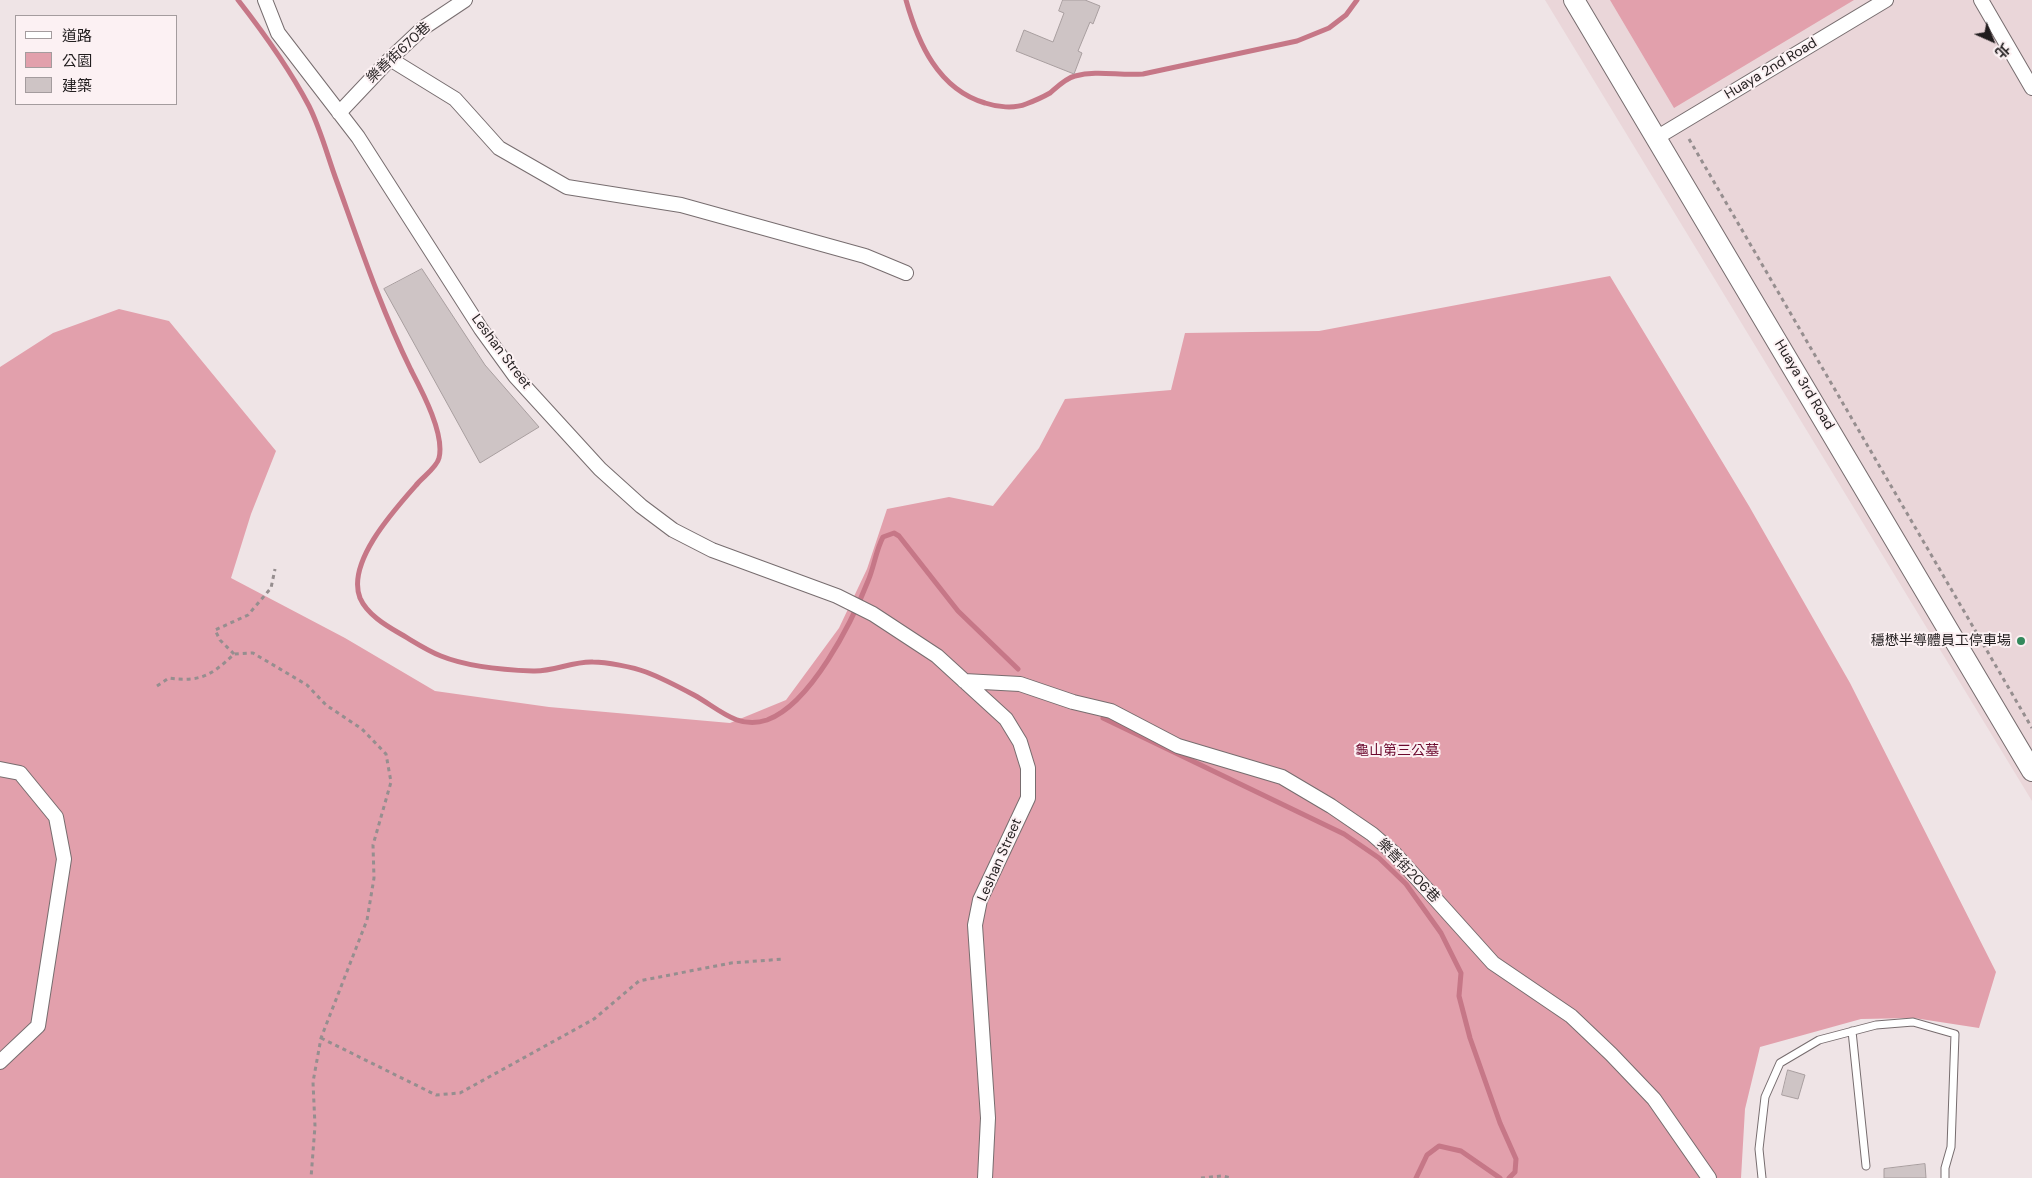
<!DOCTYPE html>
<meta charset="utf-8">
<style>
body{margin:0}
#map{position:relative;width:2032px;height:1178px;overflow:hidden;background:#efe4e6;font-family:"DM Sans","Noto Sans TC",sans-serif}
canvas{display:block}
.legend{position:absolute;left:15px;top:15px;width:162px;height:90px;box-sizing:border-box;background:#fcf1f3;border:1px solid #a49c9e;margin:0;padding:6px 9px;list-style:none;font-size:15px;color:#211d1e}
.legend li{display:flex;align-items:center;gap:10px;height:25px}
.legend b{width:25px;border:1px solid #a49c9e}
.north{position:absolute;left:1967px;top:15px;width:50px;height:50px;-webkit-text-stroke:4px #fcf1f3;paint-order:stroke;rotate:136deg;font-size:14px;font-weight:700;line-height:20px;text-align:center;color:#211d1e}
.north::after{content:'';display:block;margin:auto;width:18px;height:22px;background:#211d1e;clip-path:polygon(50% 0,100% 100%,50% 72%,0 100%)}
</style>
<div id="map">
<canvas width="2032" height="1178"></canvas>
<ul class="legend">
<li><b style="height:6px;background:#fff"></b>道路</li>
<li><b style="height:14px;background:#e2a0ac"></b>公園</li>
<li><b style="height:14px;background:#cec4c5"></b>建築</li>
</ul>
<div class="north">北</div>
</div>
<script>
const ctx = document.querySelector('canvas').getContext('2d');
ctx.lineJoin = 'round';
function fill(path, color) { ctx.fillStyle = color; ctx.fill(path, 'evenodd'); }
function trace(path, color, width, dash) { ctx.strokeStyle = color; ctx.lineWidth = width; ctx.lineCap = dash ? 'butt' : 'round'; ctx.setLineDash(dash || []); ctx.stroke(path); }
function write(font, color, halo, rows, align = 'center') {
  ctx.font = font + ' "DM Sans","Noto Sans TC",sans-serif'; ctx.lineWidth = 4; ctx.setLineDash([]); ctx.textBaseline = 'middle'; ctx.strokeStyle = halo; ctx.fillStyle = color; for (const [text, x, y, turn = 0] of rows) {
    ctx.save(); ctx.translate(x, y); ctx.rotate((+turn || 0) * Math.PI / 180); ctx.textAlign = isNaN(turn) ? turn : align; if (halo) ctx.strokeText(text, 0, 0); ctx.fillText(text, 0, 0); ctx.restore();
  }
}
fill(new Path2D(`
 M1545 0H2032V801Z`), '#ead6d9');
fill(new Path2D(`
 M1610 0H1854L1674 108Z
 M1610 276 1749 506 1850 683 1996 972 1979 1028 1914 1018 1861 1019 1760 1047 1745 1109 1741 1178H0V367L53 333 119 309 169 321 276 451 251 514 231 578 345 638 435 691 549 707 730 723 786 700 839 628 867 569 887 509 949 497 993 506 1039 448 1065 399 1171 390 1185 333 1319 331Z`), '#e2a0ac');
trace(new Path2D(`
 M238 0C263 32 290 70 309 106 321 130 328 158 337 182 360 246 381 309 411 370 422 391 445 434 439 458 437 467 424 476 418 483 395 509 346 562 360 598 367 614 385 625 399 633 413 641 426 650 441 656 468 667 504 670 533 671 553 672 573 661 593 662 606 662 633 667 646 672 662 678 679 687 694 695 718 708 737 730 767 720 811 704 852 622 868 581 874 567 876 550 883 537L894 533 899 536 958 611 1018 669
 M906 0C918 43 938 89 985 103 997 107 1014 109 1026 104 1034 101 1043 97 1050 93 1057 87 1066 78 1075 76 1098 70 1119 76 1143 74L1297 41 1329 28 1346 15 1357 0
 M1103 718 1344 834 1379 858 1406 884 1441 933 1461 973 1459 996 1470 1038 1500 1123 1516 1159 1515 1172 1509 1178
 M1416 1178 1427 1155 1439 1146 1461 1151 1500 1178`), '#c67787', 5);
const building = new Path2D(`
 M1063 0H1085L1100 6 1093 24 1090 22 1078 51 1082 53 1074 74 1016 51 1024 30 1053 42 1064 13 1059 11Z
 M422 269 485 365 539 427 480 463 384 289Z
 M1788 1070 1805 1075 1798 1099 1782 1095Z
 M1925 1164 1926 1178H1884V1169Z`);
fill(building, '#cec4c5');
trace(building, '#a89e9f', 1);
const lane = new Path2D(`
 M1852 1031 1866 1166
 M1762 1178 1759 1149 1765 1097 1780 1063 1819 1040 1876 1025 1913 1022 1955 1034 1951 1147 1945 1168V1178`);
const street = new Path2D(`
 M265 0 278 33 358 137 481 329 515 376 600 469 641 506 673 530 712 550 837 596 873 614 937 656 1006 719 1020 742 1028 768V798L980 900 975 925 988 1118 985 1178
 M1981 0 2032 88
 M390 59 455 99 499 148 567 187 681 205 865 256 906 273
 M339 113 390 59 423 28 465 0
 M1656 138 1886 0
 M964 681 1020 684 1073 702 1111 711 1178 746 1282 777 1331 806 1372 834 1395 854 1493 963 1571 1016 1611 1054 1654 1099 1709 1178
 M0 769 20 773 56 817 64 859 38 1026 0 1062`);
const secondary = new Path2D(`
 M1574 0 2032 771`);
trace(lane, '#776d6f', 9);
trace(street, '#776d6f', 16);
trace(secondary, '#776d6f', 22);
trace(new Path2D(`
 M1689 139 2032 728
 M234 654 220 640 215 630 248 615 271 588 275 569
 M157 686 169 678C200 682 211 676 234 654L253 653 307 685 326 705 362 729 386 754 391 782 373 845 374 878 367 920 321 1038 313 1082 315 1126 311 1178
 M321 1038 436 1095 460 1093 594 1019 639 981 731 963 784 959
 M1201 1178 1222 1176 1232 1178`), '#968e8f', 3, [4, 4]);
trace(lane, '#fff', 7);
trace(street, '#fff', 14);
trace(secondary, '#fff', 20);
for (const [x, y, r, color] of [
 [2021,641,5,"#33895c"]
]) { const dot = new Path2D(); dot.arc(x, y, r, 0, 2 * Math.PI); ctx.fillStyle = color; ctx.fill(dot); trace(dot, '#fcf1f3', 2); }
write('14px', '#211d1e', '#fcf1f3', [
 ["樂善街670巷",399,53,-43],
 ["Huaya 2nd Road",1771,69,-31],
 ["Leshan Street",501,352,53],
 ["Huaya 3rd Road",1804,385,59],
 ["Leshan Street",1000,860,-66],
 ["樂善街206巷",1408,871,46]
]);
write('14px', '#211d1e', '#fcf1f3', [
 ["穩懋半導體員工停車場",2011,641]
], 'right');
write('14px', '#6b082d', '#fcf1f3', [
 ["龜山第三公墓",1397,751]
]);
</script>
